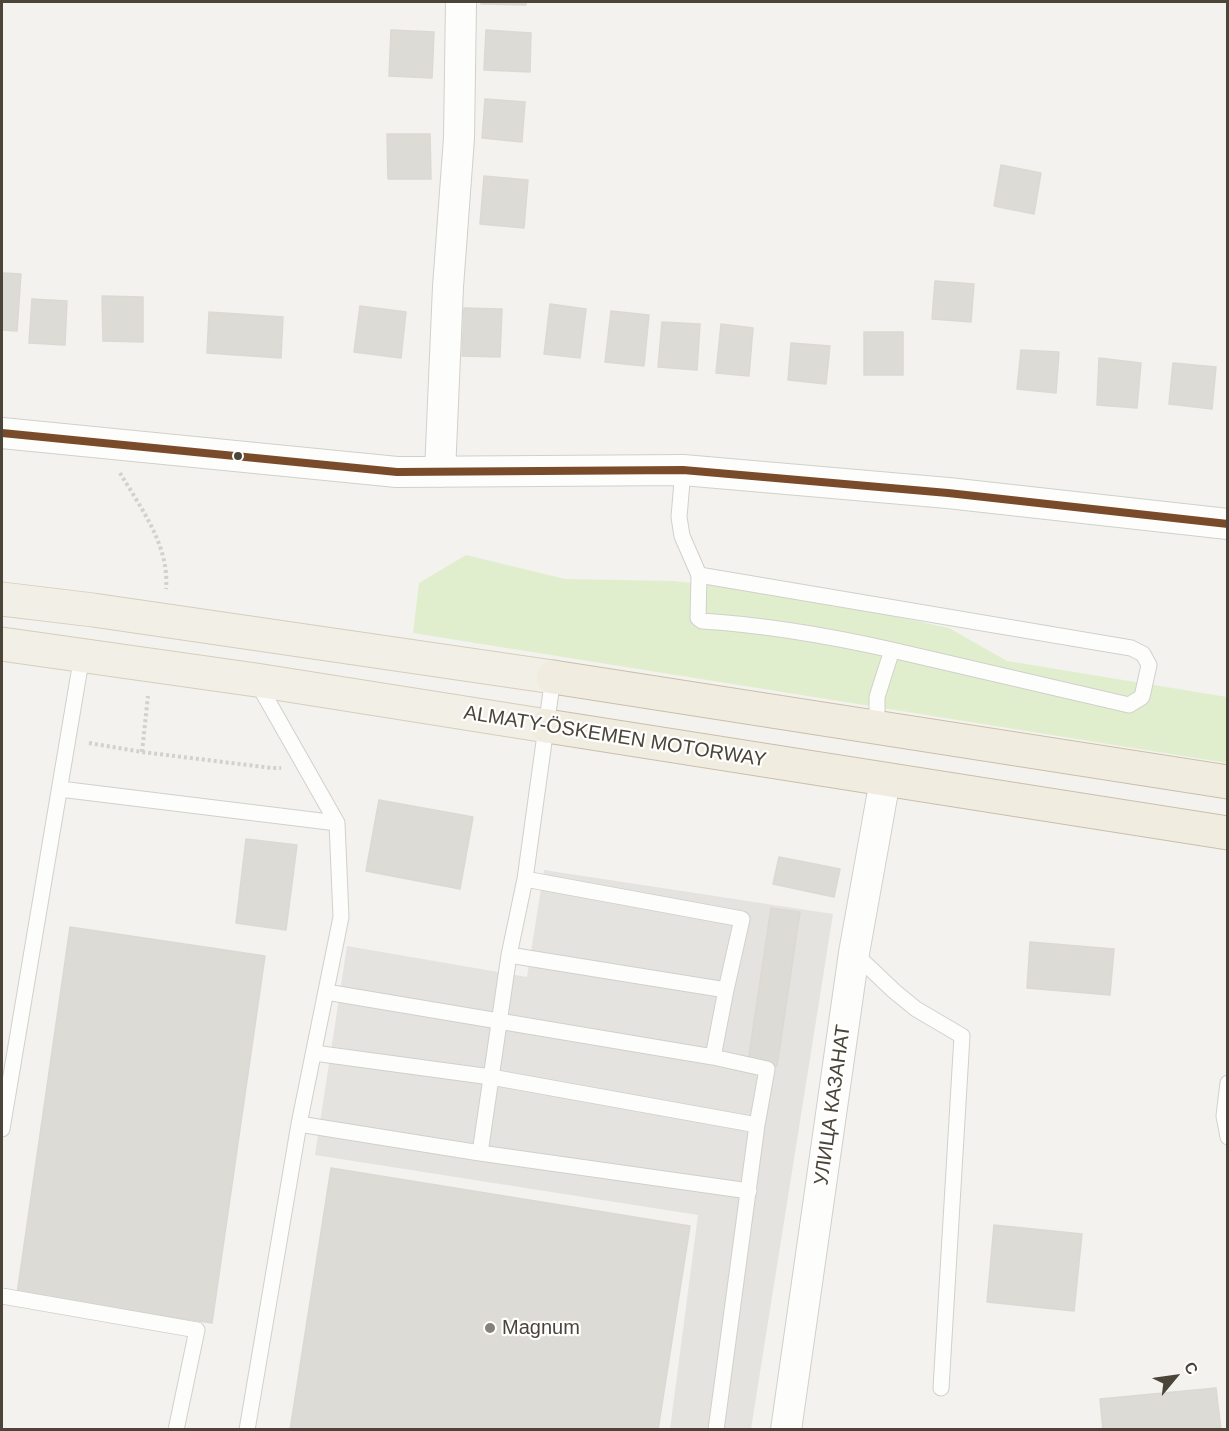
<!DOCTYPE html>
<meta charset="utf-8">
<style>
body{margin:0}
#map{position:relative;width:1229px;height:1431px;overflow:hidden;background:#f3f2ee;font-family:Arial,sans-serif}
canvas{display:block}
.frame{position:absolute;inset:0;border:3px solid #4b4438;pointer-events:none}
.north{position:absolute;left:1145px;top:1347px;width:60px;height:60px;-webkit-text-stroke:4px #fff;paint-order:stroke;rotate:61deg;font-size:16px;font-weight:700;line-height:24px;text-align:center;color:#4b4438}
.north::after{content:'';display:block;margin:auto;width:21px;height:27px;background:#4b4438;clip-path:polygon(50% 0,100% 100%,50% 72%,0 100%)}
</style>
<div id="map">
<canvas width="1229" height="1431"></canvas>
<div class="frame"></div>
<div class="north">С</div>
</div>
<script>
const ctx = document.querySelector('canvas').getContext('2d');
ctx.lineJoin = 'round';
function fill(path, color) { ctx.fillStyle = color; ctx.fill(path, 'evenodd'); }
function trace(path, color, width, dash) { ctx.strokeStyle = color; ctx.lineWidth = width; ctx.lineCap = dash ? 'butt' : 'round'; ctx.setLineDash(dash || []); ctx.stroke(path); }
function write(font, color, halo, rows, align = 'center') {
  ctx.font = font + ' Arial,sans-serif'; ctx.lineWidth = 4.5; ctx.setLineDash([]); ctx.textBaseline = 'middle'; ctx.strokeStyle = halo; ctx.fillStyle = color; for (const [text, x, y, turn = 0] of rows) {
    ctx.save(); ctx.translate(x, y); ctx.rotate((+turn || 0) * Math.PI / 180); ctx.textAlign = isNaN(turn) ? turn : align; if (halo) ctx.strokeText(text, 0, 0); ctx.fillText(text, 0, 0); ctx.restore();
  }
}
fill(new Path2D(`
 M466 555 565 579 674 581 790 594 949 628 1007 661 1227 697V763L413 633 419 583Z`), '#e0eece');
fill(new Path2D(`
 M544 870 833 914 751 1429H670L698 1215 315 1155 347 946 527 977Z`), '#e5e3df');
const building = new Path2D(`
 M481 2H526V5L481 4Z
 M391 30 434 32 432 78 389 76Z
 M486 30 531 33 530 72 484 70Z
 M485 99 525 102 522 142 482 138Z
 M387 134H430L431 179H388Z
 M1001 165 1041 173 1034 214 994 206Z
 M484 176 528 180 524 228 480 224Z
 M2 273 21 274 17 331 2 330Z
 M935 281 974 284 971 322 932 319Z
 M102 296 143 297V342L103 341Z
 M32 299 67 301 65 345 29 343Z
 M550 304 586 309 580 358 544 354Z
 M360 306 406 312 401 358 354 352Z
 M464 308 502 309 500 357 462 356Z
 M611 311 649 315 644 366 605 362Z
 M209 312 283 317 281 358 207 353Z
 M662 322 700 324 697 370 658 367Z
 M721 324 753 328 749 376 716 373Z
 M864 332H903V375H864Z
 M791 343 830 346 826 384 788 380Z
 M1021 350 1059 352 1056 393 1017 389Z
 M1099 358 1141 363 1137 408 1097 405Z
 M1173 363 1216 367 1212 409 1169 404Z
 M379 800 473 817 460 889 366 871Z
 M246 839 297 845 286 930 236 923Z
 M779 857 840 869 834 897 773 884Z
 M771 908 800 912 777 1066 748 1062Z
 M70 927 265 956 212 1323 17 1294Z
 M1030 942 1114 949 1110 995 1027 988Z
 M331 1168 690 1226 658 1430H290Z
 M994 1225 1082 1234 1074 1311 987 1302Z
 M1216 1388 1221 1430H1103L1100 1399Z`);
fill(building, '#dddbd6');
trace(building, '#dcd9d3', 1.5);
const service = new Path2D(`
 M683 470 679 517 682 536 699 575 698 618 702 621C766 625 830 636 892 650L877 697V727
 M699 575 1131 648 1143 654 1149 665 1142 697 1129 705 892 650
 M60 789 337 823
 M854 953 894 991 916 1009 962 1036 941 1388
 M509 955 726 990 742 919 525 879
 M326 992 713 1057 767 1069 757 1125
 M314 1053 491 1077 757 1125 716 1430
 M713 1057 726 990
 M1228 1083 1224 1116 1228 1137
 M299 1124 480 1153 509 955 525 879 553 677
 M2 1129 82 655
 M480 1153 749 1191
 M2 1296 197 1330 176 1430
 M247 1430 299 1124 341 917 337 823 257 682`);
const minor = new Path2D(`
 M2 433 397 472 683 470 948 493 1228 524
 M440 472 448 287 459 138 461 2
 M786 1430 854 953 885 780`);
const primary = new Path2D(`
 M2 599 93 610 553 677
 M2 644 256 680 547 726`);
const trunk = new Path2D(`
 M553 677 1228 782
 M547 726 1228 833`);
trace(service, '#d1d0cb', 17);
trace(minor, '#d1d0cb', 32);
trace(primary, '#d6cebb', 35);
trace(trunk, '#cbbfa9', 35);
trace(new Path2D(`
 M120 473C141 508 170 547 166 589
 M89 743 142 752 272 768H281
 M142 752 148 696`), '#d3d1cc', 4, [3, 3]);
trace(service, '#fdfdfc', 15);
trace(minor, '#fdfdfc', 30);
trace(primary, '#f2efe6', 33);
trace(trunk, '#f0ece0', 33);
trace(new Path2D(`
 M2 433 397 472 683 470 948 493 1228 524`), '#7a4b2a', 8);
for (const [x, y, r, color] of [
 [238,456,5,"#4b4438"],
 [490,1328,6,"#868178"]
]) { const dot = new Path2D(); dot.arc(x, y, r, 0, 2 * Math.PI); ctx.fillStyle = color; ctx.fill(dot); trace(dot, '#fff', 2); }
write('20px', '#4b4438', '#fff', [
 ["ALMATY-ÖSKEMEN MOTORWAY",615,737,9],
 ["УЛИЦА КАЗАНАТ",833,1105,-82]
]);
write('20px', '#4b4438', '#fff', [
 ["Magnum",502,1328]
], 'left');
</script>
